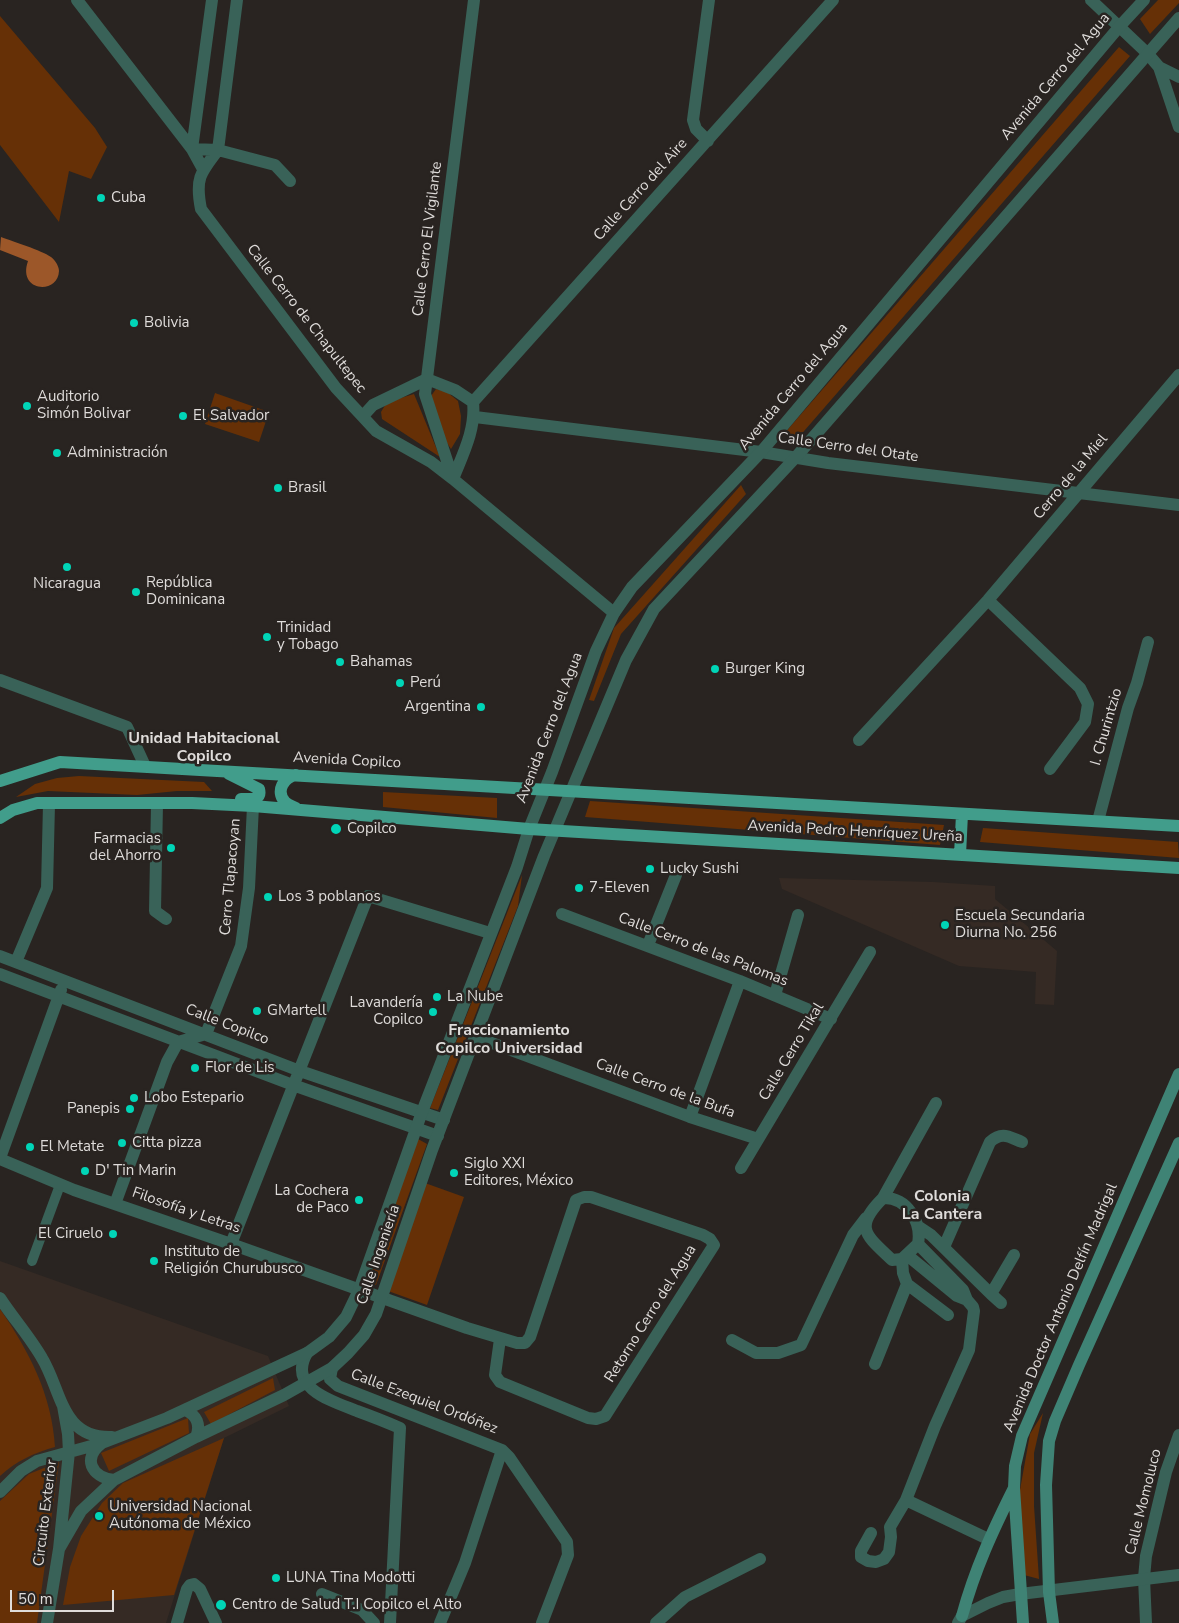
<!DOCTYPE html>
<meta charset="utf-8">
<style>
body{margin:0}
#map{position:relative;width:1179px;height:1623px;overflow:hidden;background:#292421;font-family:"Nunito Sans",sans-serif}
canvas{display:block}
.scale{position:absolute;left:10px;top:1590px;width:104px;height:22px;box-sizing:border-box;border:2px solid #dfdcda;border-top:0;padding-left:6px;font-size:15px;line-height:18px;white-space:nowrap;color:#dfdcda;-webkit-text-stroke:4px #292421;paint-order:stroke}
</style>
<div id="map">
<canvas width="1179" height="1623"></canvas>
<div class="scale">50 m</div>
</div>
<script>
const ctx = document.querySelector('canvas').getContext('2d');
ctx.lineJoin = 'round';
function fill(path, color) { ctx.fillStyle = color; ctx.fill(path, 'evenodd'); }
function trace(path, color, width, dash) { ctx.strokeStyle = color; ctx.lineWidth = width; ctx.lineCap = dash ? 'butt' : 'round'; ctx.setLineDash(dash || []); ctx.stroke(path); }
function write(font, color, halo, rows, align = 'center') {
  ctx.font = font + ' "Nunito Sans",sans-serif'; ctx.lineWidth = 5; ctx.setLineDash([]); ctx.textBaseline = 'middle'; ctx.strokeStyle = halo; ctx.fillStyle = color; for (const [text, x, y, turn = 0] of rows) {
    ctx.save(); ctx.translate(x, y); ctx.rotate((+turn || 0) * Math.PI / 180); ctx.textAlign = isNaN(turn) ? turn : align; if (halo) ctx.strokeText(text, 0, 0); ctx.fillText(text, 0, 0); ctx.restore();
  }
}
fill(new Path2D(`
 M779 878 933 882 995 886V899L1057 951 1054 1005 1035 1004 1036 972 959 966 782 889Z
 M0 1261 268 1356 289 1406 224 1438 166 1623H0Z`), '#352a24');
fill(new Path2D(`
 M1158 0H1179V3L1150 34 1140 19Z
 M0 16 95 128 107 147 91 179 69 171 59 222 0 145Z
 M1119 47 1130 56 798 438 783 435Z
 M436 389 447 392 458 401 461 416 460 434 451 449 439 431 431 396Z
 M215 393 269 412 259 442 205 424Z
 M414 394 440 457 382 419 381 412 387 402Z
 M741 485 746 494 621 634 594 701 589 700 614 628Z
 M79 776 204 782 212 791H177L137 795 48 791 16 797 35 784 57 778Z
 M383 792 497 798V818L383 807Z
 M590 801 944 825 940 845 585 817Z
 M983 828 1178 842 1179 858 980 842Z
 M522 875 518 906 438 1110 430 1108Z
 M418 1139 427 1144 376 1285 367 1281Z
 M425 1183 464 1197 427 1305 388 1291Z
 M0 1309C29 1351 52 1395 55 1447 34 1453 16 1461 0 1476Z
 M273 1378 275 1390 211 1424 204 1412Z
 M1043 1413 1034 1453V1506L1039 1579 1024 1575 1018 1501 1030 1434Z
 M188 1418 189 1433 109 1471 101 1453Z
 M224 1438 174 1595 63 1605 70 1567 81 1536 102 1503 123 1483Z
 M59 1462 37 1623H0V1501L29 1474Z`), '#663006');
fill(new Path2D(`
 M1 237C14 242 41 250 51 257 55 260 59 266 59 271 58 295 17 292 28 261L0 250Z`), '#9c5729');
trace(new Path2D(`
 M32 1261 60 1185`), '#396258', 10);
trace(new Path2D(`
 M77 0 192 149 218 150 275 165 290 181
 M237 0 218 150C200 173 195 179 201 209L336 388 376 431 431 462 453 479 614 613
 M1091 0 1147 53 1159 67 1179 77
 M1159 67 1179 127
 M708 141 696 129 693 120 709 0
 M203 169 192 149 212 0
 M473 402 833 0
 M363 416 373 405 427 379 455 390 473 402C476 429 463 454 453 479
 M475 417 761 452 828 463 1179 505
 M453 479 425 394 474 0
 M988 600 1080 688 1088 704 1085 722 1050 769
 M0 680 127 727 145 766
 M859 740 988 600 1179 375
 M157 804 155 911 166 919
 M1098 821 1128 708 1137 683 1148 642
 M562 914 740 981 831 1019
 M648 945 676 875
 M0 956 300 1071 444 1120
 M16 962 47 888 49 804
 M0 974 293 1085 438 1136
 M775 995 798 915
 M476 1037 690 1117 758 1139
 M690 1117 740 981
 M0 1158 61 990
 M0 1159 74 1190 231 1244 467 1328 517 1343H525L530 1337 576 1200 584 1197H591L703 1235 710 1239 714 1245 605 1416 596 1419 588 1418 500 1382 495 1375 500 1339
 M741 1168 870 952
 M883 1198C907 1197 922 1222 918 1244L902 1259 892 1260C866 1235 853 1228 883 1198Z
 M883 1198 936 1103
 M115 1204 167 1062 178 1042 206 1034 241 946 249 888 253 806
 M919 1227 931 1235 991 1294 1014 1255
 M231 1244 368 896 490 933
 M944 1247 990 1142C1002 1131 1009 1137 1022 1142
 M907 1255 957 1296 967 1300
 M902 1259 903 1273 907 1284 948 1315
 M991 1294 1001 1303
 M732 1340 756 1353H778L801 1345 853 1235 866 1218
 M307 1353C287 1388 332 1401 357 1411 371 1416 386 1422 400 1428L390 1623
 M875 1364 907 1284
 M332 1368 330 1379 338 1386 502 1450 509 1457 567 1542 568 1555 542 1623
 M906 1500 988 1539
 M871 1533 861 1551V1557L868 1561 876 1562 884 1559 889 1552 891 1537 890 1527 906 1500 935 1426 969 1350 974 1311 973 1307 967 1300 963 1290 918 1244
 M322 1594 362 1610 374 1623
 M177 1623 187 1589 190 1585 194 1584 200 1589 216 1623
 M440 1623 465 1563 502 1450
 M656 1623 685 1597 760 1559
 M958 1623 962 1616 988 1603 1003 1597 1020 1594
 M1146 1623 1144 1578 1146 1556 1166 1472 1179 1435`), '#396258', 12);
trace(new Path2D(`
 M0 1298C13 1318 30 1337 42 1358 62 1391 61 1439 112 1437
 M185 1410C197 1415 201 1425 196 1437
 M102 1443C82 1458 91 1477 114 1480
 M0 1492 21 1471 37 1461 102 1443 167 1418 307 1353 329 1337 346 1317 359 1290 422 1112 517 867 529 829 552 772 596 651 614 613 632 587 761 452 1119 27 1144 0
 M59 1549 81 1511 114 1480 196 1437 284 1395 332 1368 348 1353 364 1335 376 1314 432 1150 544 856 626 660 654 609 796 457 1179 18
 M1020 1594 1179 1575
 M47 1623 59 1549 69 1452 68 1434 63 1406`), '#396258', 12);
trace(new Path2D(`
 M962 1616C975 1569 992 1532 1014 1488
 M1023 1623 1014 1488 1015 1466 1022 1436 1179 1074
 M1053 1623 1049 1592 1046 1485 1049 1441 1055 1421 1079 1365 1179 1143`), '#3f8375', 12);
trace(new Path2D(`
 M229 774 259 789C262 801 250 799 241 799
 M0 781 60 762 1179 826
 M296 808C292 806 288 805 285 802 275 791 284 777 296 775
 M0 818 13 810 37 803H192L253 806 529 829 1179 868
 M960 855 962 814`), '#419d8b', 12);
for (const [x, y, r, color] of [
 [101,198,5,"#00d5b7"],
 [134,323,5,"#00d5b7"],
 [27,406,5,"#00d5b7"],
 [183,416,5,"#00d5b7"],
 [57,453,5,"#00d5b7"],
 [278,488,5,"#00d5b7"],
 [67,567,5,"#00d5b7"],
 [136,592,5,"#00d5b7"],
 [267,637,5,"#00d5b7"],
 [340,662,5,"#00d5b7"],
 [715,669,5,"#00d5b7"],
 [400,683,5,"#00d5b7"],
 [481,707,5,"#00d5b7"],
 [336,829,6,"#00d5b7"],
 [171,848,5,"#00d5b7"],
 [650,869,5,"#00d5b7"],
 [579,888,5,"#00d5b7"],
 [268,897,5,"#00d5b7"],
 [945,925,5,"#00d5b7"],
 [437,997,5,"#00d5b7"],
 [257,1011,5,"#00d5b7"],
 [433,1012,5,"#00d5b7"],
 [195,1068,5,"#00d5b7"],
 [134,1098,5,"#00d5b7"],
 [130,1109,5,"#00d5b7"],
 [122,1143,5,"#00d5b7"],
 [30,1147,5,"#00d5b7"],
 [85,1171,5,"#00d5b7"],
 [454,1173,5,"#00d5b7"],
 [359,1200,5,"#00d5b7"],
 [113,1234,5,"#00d5b7"],
 [154,1261,5,"#00d5b7"],
 [99,1516,5,"#00d5b7"],
 [276,1578,5,"#00d5b7"],
 [221,1605,6,"#00d5b7"]
]) { const dot = new Path2D(); dot.arc(x, y, r, 0, 2 * Math.PI); ctx.fillStyle = color; ctx.fill(dot); trace(dot, '#292421', 2); }
write('15px', '#dfdcda', '#292421', [
 ["Avenida Cerro del Agua",1056,77,-50],
 ["Calle Cerro del Aire",641,190,-48],
 ["Calle Cerro El Vigilante",428,239,-83],
 ["Calle Cerro de Chapultepec",306,319,52],
 ["Avenida Cerro del Agua",794,387,-50],
 ["Calle Cerro del Otate",848,448,8],
 ["Cerro de la Miel",1071,477,-50],
 ["I. Churintzio",1107,727,-74],
 ["Avenida Cerro del Agua",550,728,-69],
 ["Avenida Copilco",347,761,3],
 ["Avenida Pedro Henríquez Ureña",855,832,3],
 ["Cerro Tlapacoyan",231,877,-85],
 ["Calle Cerro de las Palomas",703,950,21],
 ["Calle Copilco",227,1025,21],
 ["Calle Cerro Tikal",792,1052,-59],
 ["Calle Cerro de la Bufa",665,1089,20],
 ["Filosofía y Letras",186,1211,19],
 ["Calle Ingeniería",379,1255,-71],
 ["Avenida Doctor Antonio Delfín Madrigal",1061,1308,-67],
 ["Retorno Cerro del Agua",651,1314,-58],
 ["Calle Ezequiel Ordóñez",424,1402,21],
 ["Calle Momoluco",1144,1502,-76],
 ["Circuito Exterior",46,1513,-83]
]);
write('15px', '#dfdcda', '#292421', [
 ["Cuba",111,198],
 ["Bolivia",144,323],
 ["Auditorio",37,397],
 ["Simón Bolivar",37,414],
 ["El Salvador",193,416],
 ["Administración",67,453],
 ["Brasil",288,488],
 ["República",146,583],
 ["Dominicana",146,600],
 ["Nicaragua",67,584,"center"],
 ["Trinidad",277,628],
 ["y Tobago",277,645],
 ["Bahamas",350,662],
 ["Burger King",725,669],
 ["Perú",410,683],
 ["Argentina",471,707,"right"],
 ["Copilco",347,829],
 ["Farmacias",161,839,"right"],
 ["del Ahorro",161,856,"right"],
 ["Lucky Sushi",660,869],
 ["7-Eleven",589,888],
 ["Los 3 poblanos",278,897],
 ["Escuela Secundaria",955,916],
 ["Diurna No. 256",955,933],
 ["La Nube",447,997],
 ["Lavandería",423,1003,"right"],
 ["Copilco",423,1020,"right"],
 ["GMartell",267,1011],
 ["Flor de Lis",205,1068],
 ["Lobo Estepario",144,1098],
 ["Panepis",120,1109,"right"],
 ["Citta pizza",132,1143],
 ["El Metate",40,1147],
 ["Siglo XXI",464,1164],
 ["Editores, México",464,1181],
 ["D' Tin Marin",95,1171],
 ["La Cochera",349,1191,"right"],
 ["de Paco",349,1208,"right"],
 ["El Ciruelo",103,1234,"right"],
 ["Instituto de",164,1252],
 ["Religión Churubusco",164,1269],
 ["Universidad Nacional",109,1507],
 ["Autónoma de México",109,1524],
 ["LUNA Tina Modotti",286,1578],
 ["Centro de Salud T.I Copilco el Alto",232,1605]
], 'left');
write('bold 16px', '#dfdcda', '#292421', [
 ["Unidad Habitacional",204,739],
 ["Copilco",204,757],
 ["Fraccionamiento",509,1031],
 ["Copilco Universidad",509,1049],
 ["Colonia",942,1197],
 ["La Cantera",942,1215]
]);
</script>
